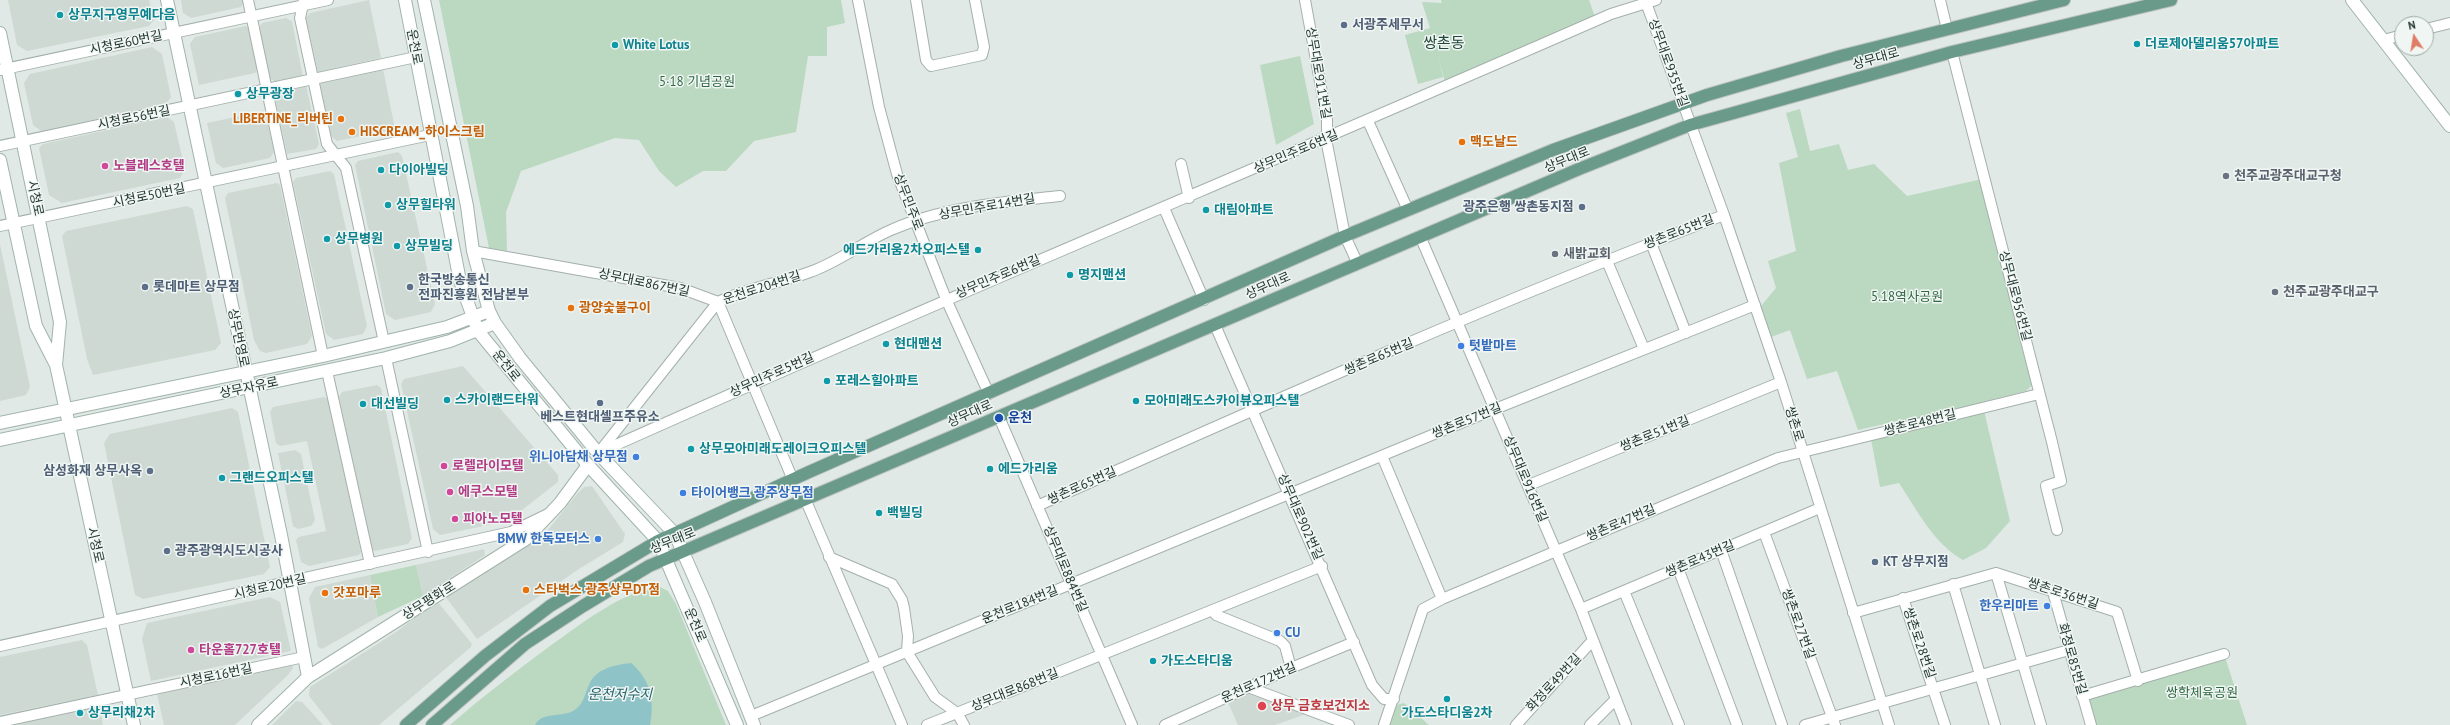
<!DOCTYPE html>
<meta charset="utf-8">
<style>
body{margin:0}
#map{position:relative;width:2450px;height:725px;overflow:hidden;background:#e0e9e5;font-family:"PT Sans",sans-serif}
canvas{display:block}
.north{position:absolute;left:2394px;top:16px;width:40px;height:40px;box-sizing:border-box;background:#f0f6f3;border:1px solid #9eaaa5;border-radius:50%;rotate:348deg;font-size:11px;font-weight:700;line-height:16px;text-align:center;color:#233731}
.north::after{content:'';display:block;margin:auto;width:14px;height:18px;background:#e17c66;clip-path:polygon(50% 0,100% 100%,50% 72%,0 100%)}
</style>
<div id="map">
<canvas width="2450" height="725"></canvas>
<div class="north">N</div>
</div>
<script>
const ctx = document.querySelector('canvas').getContext('2d');
ctx.lineJoin = 'round';
function fill(path, color) { ctx.fillStyle = color; ctx.fill(path, 'evenodd'); }
function trace(path, color, width, dash) { ctx.strokeStyle = color; ctx.lineWidth = width; ctx.lineCap = dash ? 'butt' : 'round'; ctx.setLineDash(dash || []); ctx.stroke(path); }
function write(font, color, halo, rows, align = 'center') {
  ctx.font = font + ' "PT Sans","Noto Sans KR",sans-serif'; ctx.lineWidth = 3; ctx.setLineDash([]); ctx.textBaseline = 'middle'; ctx.strokeStyle = halo; ctx.fillStyle = color; for (const [text, x, y, turn = 0] of rows) {
    ctx.save(); ctx.translate(x, y); ctx.rotate((+turn || 0) * Math.PI / 180); ctx.textAlign = isNaN(turn) ? turn : align; if (halo) ctx.strokeText(text, 0, 0); ctx.fillText(text, 0, 0); ctx.restore();
  }
}
fill(new Path2D(`
 M8 0H149L154 20 149 26 27 51 17 45Z
 M181 0H245V1L241 7 191 18 183 13Z
 M369 0 381 58 318 72 306 18 310 13Z
 M286 18 292 21 303 77 276 82 269 78 259 28 262 23Z
 M246 26 250 29 258 69 255 73 199 85 190 44 195 37Z
 M152 47 162 54 171 97 166 104 41 131 33 125 24 83 30 74Z
 M383 69 395 129 337 141 331 136 320 82Z
 M306 85 319 144 316 149 287 154 275 97 278 92Z
 M260 112 266 115 274 152 270 158 223 168 216 163 207 123Z
 M167 117 174 122 185 169 180 178 62 203 49 195 39 148 43 144Z
 M398 152 402 156 435 304 431 312 395 320 386 314 355 165 358 161Z
 M330 171 334 174 367 326 363 334 334 340 326 334 293 182 296 178Z
 M277 183 280 185 312 336 307 344 266 353 260 351 254 340 225 198 228 193Z
 M187 206 193 209 221 343 215 350 93 375 87 359 62 236 66 231Z
 M0 244 30 387 26 395 0 401Z
 M463 366 558 475V482L508 521 440 535 433 529 401 384 404 379Z
 M377 385 381 388 412 538 408 544 375 551 372 549 339 397 342 392Z
 M324 397 328 399 361 552 359 555 309 566 301 562 296 540 299 537 326 531 307 441 280 446 276 443 270 412 273 407Z
 M232 408 238 412 270 567 264 574 143 599 135 595 104 443 110 434Z
 M295 450 301 454 315 520 311 526 298 529 293 526 278 453Z
 M592 486 625 534 623 542 579 569 477 639 445 596 543 536 577 494 584 487Z
 M484 549 485 555 423 596 416 565Z
 M370 575 378 617 322 649 318 647 309 598 315 587Z
 M270 597 280 602 291 651 151 681 142 639 147 623Z
 M437 601 472 644 471 647 379 725H332L309 696 310 687 396 632Z
 M82 640 87 645 98 695 0 715V657Z
 M292 663 293 668 288 675 235 725H164L157 694Z
 M1246 690 1312 712 1275 725H1238L1227 700Z
 M296 701 302 702 323 725H272Z
 M99 705 103 725H2Z`), '#cfd9d3');
fill(new Path2D(`
 M439 0H841L845 23 827 27V56H808L796 132 754 141 726 171H703L676 187 659 171 639 140 615 138 521 171 506 212 507 251 489 248Z
 M1441 0H1589L1595 17 1445 82 1438 57 1443 77 1418 84 1405 35 1430 28 1422 2 1442 3Z
 M1300 56 1314 124 1276 145 1260 65Z
 M1800 109 1810 151 1839 144 1848 170 1874 164 1907 196 1982 179 2032 385 2026 391 1982 402 2010 521 1986 548 1963 560C1934 544 1917 510 1899 483L1880 487 1871 439 1900 432 1897 421 1858 430 1837 371 1807 379 1790 330 1771 337 1761 306 1776 288 1768 261 1796 251 1779 163 1798 157 1786 113Z
 M416 565 423 596 378 617 370 575Z
 M658 586 668 591 676 604 726 725H450C482 697 516 671 550 646 584 622 617 595 658 586Z
 M2224 654 2247 725H2091L2082 696Z
 M1404 703 1429 725H1388L1396 705Z`), '#bbd8c1');
fill(new Path2D(`
 M631 663C650 679 655 700 650 725H535C543 710 564 719 576 709 584 703 585 693 589 685 596 668 615 665 631 663Z`), '#8ec3c8');
const street = new Path2D(`
 M248 0 323 356
 M304 0 300 18 327 144 346 168 384 342
 M858 0 879 107 897 174 946 299 989 394
 M916 0 926 60 931 66 982 55 984 47 975 0
 M1305 0 1327 120V144L1345 236 1357 262
 M1645 0 1724 215 1781 382 1889 725
 M1940 0 1947 29
 M2426 29 2450 23
 M2384 40 2402 35
 M1952 52 2052 442 2061 481 2046 486 2057 530
 M0 70 328 0
 M1368 121 1408 210
 M0 146 416 57
 M1181 164 1189 198
 M1164 208 1204 300
 M0 226 430 135
 M1420 236 1581 609 1626 725
 M1651 243 1686 333
 M473 251 680 288 718 302 793 480
 M1607 261 1644 349
 M1215 325 1372 685 1384 699H1394
 M386 358 428 552
 M327 371 370 564
 M999 417 1132 725
 M600 451 718 302C747 288 780 283 810 272 839 262 863 242 891 230 943 207 1004 202 1060 196
 M598 453C934 302 1274 162 1611 14L1656 0
 M1382 456 1442 599 1778 458 2039 394
 M1529 485 1781 382
 M806 501 902 725
 M1037 506C1264 405 1492 303 1724 215
 M1764 532 1835 725
 M1721 550 1782 725
 M829 557 892 584 902 600 904 608 908 636 907 652 935 697 957 713 964 725
 M1678 568 1737 725
 M1996 573 2041 725
 M1953 584 1995 725
 M1624 591 1679 725
 M2053 592 2091 725
 M1903 598 1945 725
 M1581 609 1820 508
 M1213 610 1216 615 1280 641 1285 646 1291 668
 M1853 613 1996 573 2117 612 2138 681
 M0 646 511 532 548 514
 M1248 687 1349 725
 M2082 696 2224 654
 M751 716 1495 409 1755 305
 M0 722 304 657
 M927 725 1322 566
 M1165 725 1291 668 1354 642
 M1384 725 1423 609 1442 599
 M1516 725 1593 640
 M1590 725 1616 699
 M1805 725 2069 650`);
const secondary = new Path2D(`
 M167 0 281 535 308 677
 M405 0 460 281 478 331 588 465 658 541 737 725
 M424 0 467 206 473 251 489 311 495 323 520 358 598 453 675 534 705 602 754 725
 M2352 0 2450 126
 M0 33 60 322 56 365
 M0 160 36 326 56 365 134 725
 M0 423 323 356 447 327 489 311
 M0 440 386 358 450 341 495 323
 M258 725 308 677 526 539 560 503 588 465`);
const primary = new Path2D(`
 M406 725 485 656 550 606 658 541 809 472 1345 236 1553 150 1707 95 1841 56 2064 0
 M432 725 525 644 583 606 649 566 1579 169 1690 125 1737 112 1952 52 2171 0`);
trace(street, '#a4b0ab', 12);
trace(secondary, '#a1b4ab', 14);
trace(primary, '#bdc3c1', 14);
trace(street, '#fff', 10);
trace(secondary, '#fff', 12);
trace(primary, '#6a9a8a', 12);
for (const [x, y, r, color] of [
 [60,15,4,"#0f9aa8"],
 [1344,25,4,"#5c6f8a"],
 [2137,44,4,"#0f9aa8"],
 [615,45,4,"#0f9aa8"],
 [238,94,4,"#0f9aa8"],
 [341,119,4,"#e8710a"],
 [352,132,4,"#e8710a"],
 [1462,142,4,"#e8710a"],
 [105,166,4,"#d1479c"],
 [381,170,4,"#0f9aa8"],
 [2226,176,4,"#6b7280"],
 [388,205,4,"#0f9aa8"],
 [1582,207,4,"#5c6f8a"],
 [1206,210,4,"#0f9aa8"],
 [327,239,4,"#0f9aa8"],
 [397,246,4,"#0f9aa8"],
 [978,250,4,"#0f9aa8"],
 [1555,254,4,"#6b7280"],
 [1070,275,4,"#0f9aa8"],
 [145,287,4,"#5c6f8a"],
 [410,287,4,"#5c6f8a"],
 [2275,292,4,"#6b7280"],
 [571,308,4,"#e8710a"],
 [886,344,4,"#0f9aa8"],
 [1461,346,4,"#3f7fe0"],
 [827,381,4,"#0f9aa8"],
 [447,400,4,"#0f9aa8"],
 [1136,401,4,"#0f9aa8"],
 [600,403,4,"#5c6f8a"],
 [363,404,4,"#0f9aa8"],
 [999,418,5,"#1a4fb4"],
 [691,449,4,"#0f9aa8"],
 [636,457,4,"#3f7fe0"],
 [444,466,4,"#d1479c"],
 [990,469,4,"#0f9aa8"],
 [150,471,4,"#5c6f8a"],
 [222,478,4,"#0f9aa8"],
 [450,492,4,"#d1479c"],
 [683,493,4,"#3f7fe0"],
 [879,513,4,"#0f9aa8"],
 [455,519,4,"#d1479c"],
 [598,539,4,"#3f7fe0"],
 [167,551,4,"#5c6f8a"],
 [1875,562,4,"#5c6f8a"],
 [526,590,4,"#e8710a"],
 [325,593,4,"#e8710a"],
 [2047,606,4,"#3f7fe0"],
 [1277,633,4,"#3f7fe0"],
 [191,650,4,"#d1479c"],
 [1153,661,4,"#0f9aa8"],
 [1447,699,4,"#0f9aa8"],
 [1262,706,5,"#e0444e"],
 [80,713,4,"#0f9aa8"]
]) { const dot = new Path2D(); dot.arc(x, y, r, 0, 2 * Math.PI); ctx.fillStyle = color; ctx.fill(dot); trace(dot, '#f0f6f3', 1.5); }
write('bold 13px', '#0d838f', '#f0f6f3', [
 ["상무지구영무예다음",68,15],
 ["더로제아델리움57아파트",2145,44],
 ["White Lotus",623,45],
 ["상무광장",246,94],
 ["다이아빌딩",389,170],
 ["상무힐타워",396,205],
 ["대림아파트",1214,210],
 ["상무병원",335,239],
 ["상무빌딩",405,246],
 ["에드가리움2차오피스텔",970,250,"right"],
 ["명지맨션",1078,275],
 ["현대맨션",894,344],
 ["포레스힐아파트",835,381],
 ["스카이랜드타워",455,400],
 ["모아미래도스카이뷰오피스텔",1144,401],
 ["대선빌딩",371,404],
 ["상무모아미래도레이크오피스텔",699,449],
 ["에드가리움",998,469],
 ["그랜드오피스텔",230,478],
 ["백빌딩",887,513],
 ["가도스타디움",1161,661],
 ["상무리채2차",88,713],
 ["가도스타디움2차",1447,713,"center"]
], 'left');
write('bold 13px', '#4e5e75', '#f0f6f3', [
 ["서광주세무서",1352,25],
 ["광주은행 쌍촌동지점",1574,207,"right"],
 ["한국방송통신",418,280],
 ["전파진흥원 전남본부",418,295],
 ["롯데마트 상무점",153,287],
 ["베스트현대셀프주유소",600,417,"center"],
 ["삼성화재 상무사옥",142,471,"right"],
 ["광주광역시도시공사",175,551],
 ["KT 상무지점",1883,562]
], 'left');
write('13px', '#233731', '#f0f6f3', [
 ["시청로60번길",126,43,-12],
 ["운천로",414,47,79],
 ["상무대로",1876,59,-16],
 ["상무대로935번길",1668,63,70],
 ["상무대로911번길",1318,73,80],
 ["시청로56번길",134,118,-12],
 ["상무민주로6번길",1296,152,-23],
 ["상무대로",1567,160,-22],
 ["시청로50번길",149,196,-12],
 ["시청로",35,198,78],
 ["상무민주로",908,202,69],
 ["상무민주로14번길",987,207,-10],
 ["쌍촌로65번길",1679,232,-21],
 ["상무민주로6번길",998,277,-23],
 ["상무대로867번길",644,283,12],
 ["상무대로",1268,286,-24],
 ["운천로204번길",762,288,-18],
 ["상무대로956번길",2015,296,75],
 ["상무번영로",238,338,78],
 ["쌍촌로65번길",1379,357,-23],
 ["운천로",506,366,52],
 ["상무민주로5번길",772,375,-24],
 ["상무자유로",249,388,-12],
 ["상무대로",970,414,-24],
 ["쌍촌로57번길",1467,421,-22],
 ["쌍촌로48번길",1920,423,-14],
 ["쌍촌로",1794,424,73],
 ["쌍촌로51번길",1655,434,-22],
 ["상무대로916번길",1525,479,67],
 ["쌍촌로65번길",1082,486,-24],
 ["상무대로902번길",1300,517,66],
 ["쌍촌로47번길",1621,523,-23],
 ["상무대로",673,541,-22],
 ["시청로",95,545,77],
 ["쌍촌로43번길",1700,559,-23],
 ["상무대로884번길",1065,569,67],
 ["시청로20번길",270,587,-13],
 ["쌍촌로36번길",2063,594,18],
 ["상무평화로",429,601,-32],
 ["운천로184번길",1020,605,-22],
 ["쌍촌로27번길",1798,624,70],
 ["운천로",695,625,67],
 ["쌍촌로28번길",1919,643,71],
 ["화정로85번길",2072,659,74],
 ["시청로16번길",216,676,-12],
 ["운천로172번길",1259,683,-24],
 ["화정로49번길",1554,683,-47],
 ["상무대로868번길",1015,690,-22]
]);
write('13px', '#326944', '#f0f6f3', [
 ["5·18 기념공원",697,82],
 ["5.18역사공원",1907,297],
 ["쌍학체육공원",2202,693]
]);
write('bold 13px', '#c56008', '#f0f6f3', [
 ["LIBERTINE_리버틴",333,119,"right"],
 ["HISCREAM_하이스크림",360,132],
 ["맥도날드",1470,142],
 ["광양숯불구이",579,308],
 ["스타벅스 광주상무DT점",534,590],
 ["갓포마루",333,593]
], 'left');
write('bold 13px', '#b23c85', '#f0f6f3', [
 ["노블레스호텔",113,166],
 ["로렐라이모텔",452,466],
 ["에쿠스모텔",458,492],
 ["피아노모텔",463,519],
 ["타운홀727호텔",199,650]
], 'left');
write('bold 13px', '#5b616d', '#f0f6f3', [
 ["천주교광주대교구청",2234,176],
 ["새밝교회",1563,254],
 ["천주교광주대교구",2283,292]
], 'left');
write('bold 13px', '#366cbe', '#f0f6f3', [
 ["텃밭마트",1469,346],
 ["위니아담채 상무점",628,457,"right"],
 ["타이어뱅크 광주상무점",691,493],
 ["BMW 한독모터스",590,539,"right"],
 ["한우리마트",2039,606,"right"],
 ["CU",1285,633]
], 'left');
write('bold 13px', '#164399', '#f0f6f3', [
 ["운천",1008,418]
], 'left');
write('bold 13px', '#be3a42', '#f0f6f3', [
 ["상무 금호보건지소",1271,706]
], 'left');
write('italic 14px', '#25656c', '#f0f6f3', [
 ["운천저수지",620,695]
]);
write('15px', '#22473b', '#f0f6f3', [
 ["쌍촌동",1444,44]
]);
</script>
